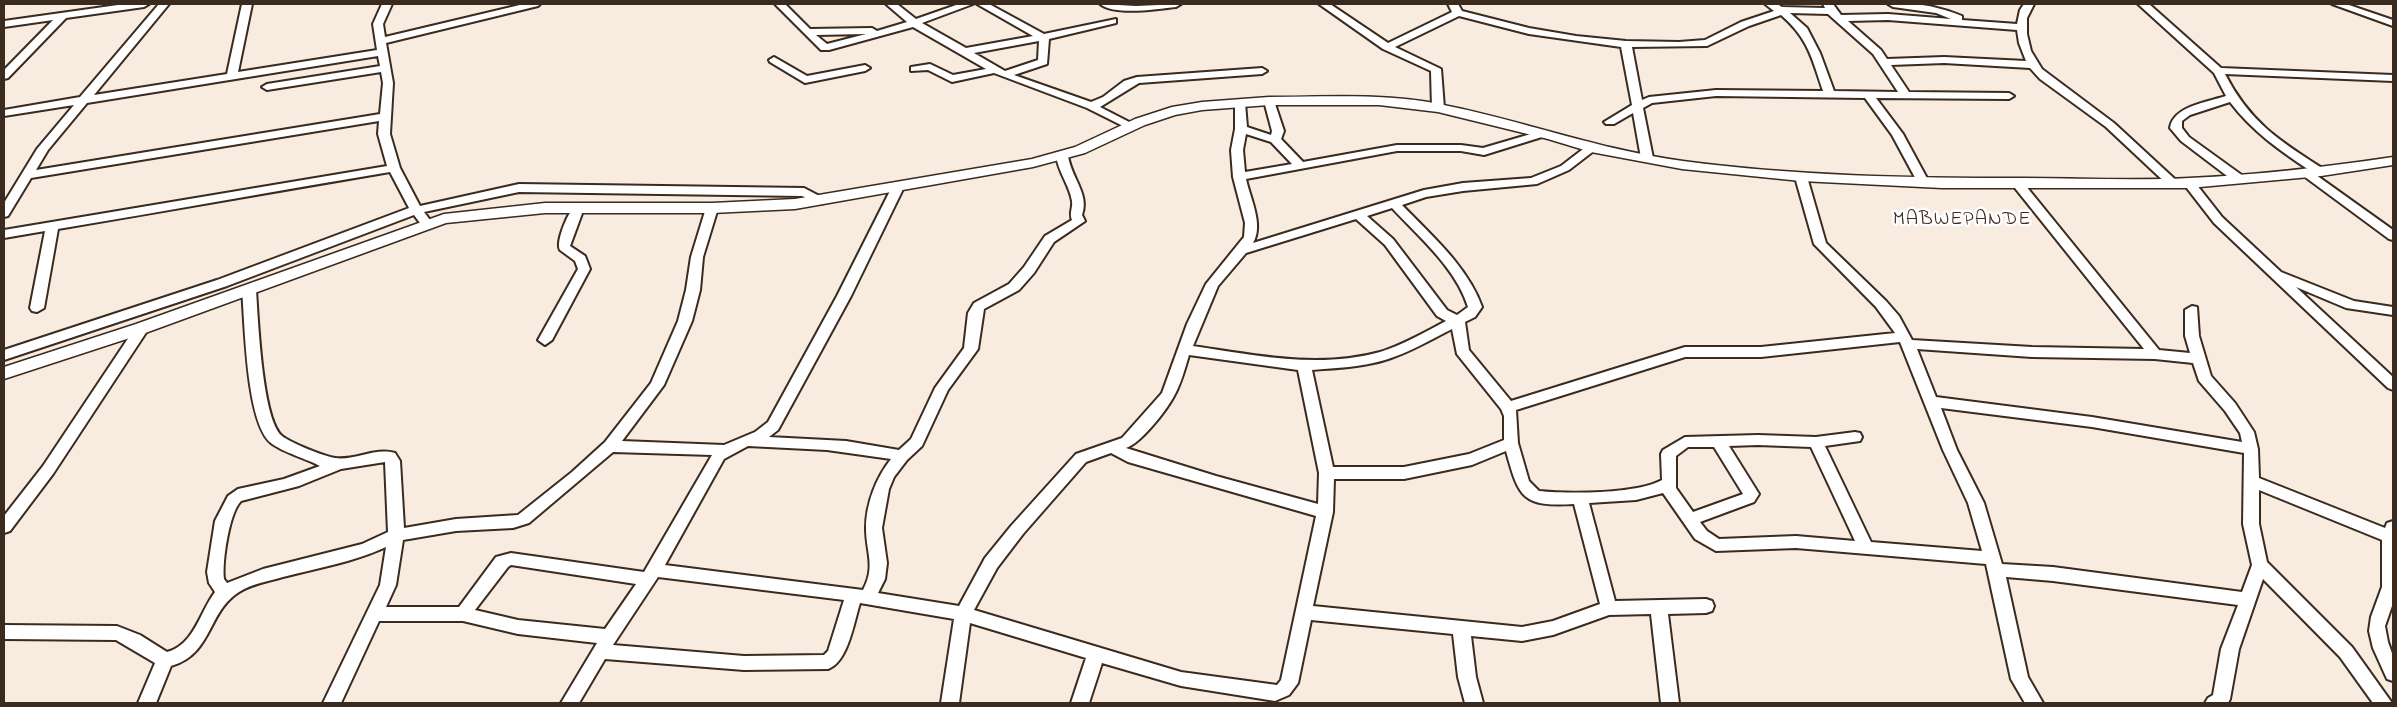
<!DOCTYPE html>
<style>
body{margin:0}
#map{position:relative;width:2397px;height:707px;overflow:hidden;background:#f8ece0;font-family:"Indie Flower",sans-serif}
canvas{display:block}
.frame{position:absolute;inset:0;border:5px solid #3b2a1e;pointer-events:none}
</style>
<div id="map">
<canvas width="2397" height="707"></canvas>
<div class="frame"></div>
</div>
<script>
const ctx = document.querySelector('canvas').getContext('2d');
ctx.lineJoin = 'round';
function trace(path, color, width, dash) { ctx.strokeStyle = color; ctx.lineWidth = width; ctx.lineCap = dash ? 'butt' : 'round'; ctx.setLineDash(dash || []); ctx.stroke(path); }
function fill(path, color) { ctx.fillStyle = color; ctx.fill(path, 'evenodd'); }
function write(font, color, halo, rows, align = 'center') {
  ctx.font = font + ' "Indie Flower",sans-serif'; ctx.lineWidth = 5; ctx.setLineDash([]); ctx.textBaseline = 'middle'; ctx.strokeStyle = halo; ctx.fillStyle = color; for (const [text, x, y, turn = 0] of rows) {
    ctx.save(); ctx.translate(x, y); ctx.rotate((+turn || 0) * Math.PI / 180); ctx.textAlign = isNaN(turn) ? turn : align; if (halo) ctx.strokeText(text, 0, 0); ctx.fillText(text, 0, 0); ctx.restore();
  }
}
const minor = new Path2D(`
 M125 4H149L144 7 66 18 8 78 4 79V70L53 20 4 27V21Z
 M159 4H169L94 95 227 74 242 4H252L238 72 377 50 373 24 382 4H392L383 24 385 37 524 4H540L538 6 386 43 393 83 390 134 400 168 420 206 519 184 804 188 827 200 821 204 802 196 519 192 424 212 433 224 427 228 423 227 414 215 227 286 4 360V350L217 280 409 208 390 172C279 190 169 211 58 229L44 308 37 312 32 311 30 308 45 231 4 238V230L387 166 378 134 379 121 31 178 8 216 4 217V203L37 149 74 105 4 116V110L80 97ZM378 56 380 66 267 84 262 87 267 90 381 72 383 83 380 114 36 170 48 150 87 103Z
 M775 4H785L810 29 872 28 877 31 907 22 886 4H897L916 19 959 4H973L922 23 966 48 1033 36 977 4H989L1044 34 1116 19V23L1049 39 1047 64 1014 75 1091 102 1103 97 1124 81 1137 77 1262 68 1267 71 1262 74 1139 83 1100 107 1135 125 1137 127 1131 130 1087 108 994 73 952 82 928 70 911 71V67L930 64 953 75 986 69 913 27 829 50H821ZM866 34 827 44 816 35ZM1039 41 1038 60 1005 71 974 53Z
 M1100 4 1136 6 1181 4 1176 7C1157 9 1115 16 1100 4Z
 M1319 4H1330L1388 43 1452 12 1448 4H1458L1462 11 1529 28 1576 36 1626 41 1679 42 1705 40 1741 22 1774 11 1765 4H1777L1782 7 1825 8 1823 4H1833L1841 15 1888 14 1951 19 1936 13 1893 7 1888 4C1914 2 1937 6 1962 16V20L2017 24 2020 10 2024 4H2034L2027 18V34L2031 51 2042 69 2114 123 2179 183 2177 186H2169L2106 127 2040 79 2030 68 1944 63 1891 65 1909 92 2009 93 2014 96 2009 99 1876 98 1903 134 1929 182 1927 185H1919L1892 135 1865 98 1716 96 1652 103 1643 108 1653 158 1647 161 1641 158 1633 113 1614 124H1606L1604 122 1632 105 1621 47 1529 34 1459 16 1395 47 1441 69 1444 108 1438 111 1432 108 1431 71 1383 49ZM1790 13 1828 14 1873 54 1898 92 1834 91 1820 53 1807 28ZM1781 15C1808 38 1812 58 1823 91L1716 90 1649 97 1642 100 1632 47 1707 46 1749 26ZM1888 20 2017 30 2019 43 2026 61 1944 57 1887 59 1881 50 1848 21Z
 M2138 4H2149L2221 68 2393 75V81L2225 74C2250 123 2280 141 2325 170L2327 172 2321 176 2309 170 2393 230V240L2389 239 2301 174V170H2309C2279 150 2252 131 2230 102L2190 115 2182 121V128L2189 137 2243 176 2245 179 2243 182H2235L2181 141 2170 128C2173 106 2208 102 2226 96L2214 73Z
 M2332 4H2346L2393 20V26Z
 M774 57 807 76 865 65 870 68 865 71 805 83 770 62 769 60Z
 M1269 98 1274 101 1284 131 1281 139 1303 162 1397 145H1461L1483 148 1541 131 1547 134 1545 136 1484 155 1461 151H1397L1246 179C1250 198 1264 225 1253 243L1424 190 1463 183 1531 178 1561 166 1587 146H1595V150L1569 170 1537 184 1463 191 1426 197 1402 205C1431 235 1468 267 1482 307L1475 317 1465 322 1469 350 1511 401 1685 347H1761L1895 333 1876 307 1814 244 1795 177 1801 173 1807 177 1826 243 1886 301 1899 316 1912 340 2032 347 2144 349 2011 183 2013 180H2021L2159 350 2190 353 2185 336V310L2192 306 2197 307 2199 336 2211 376 2235 403 2254 432 2258 449 2259 478 2385 528 2387 523 2393 521V603L2385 626 2388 642 2393 656V681L2387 679 2373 648 2369 631 2371 617 2382 587V540L2259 490V524L2267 562 2352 647 2392 703H2373L2340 657 2263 579 2239 649 2230 699 2228 703H2205L2208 698 2213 695 2221 649 2238 605 2053 581 2006 577 2028 677 2043 703H2025L2011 679 1986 564 1796 548 1716 551 1695 539 1663 493 1636 500 1589 503 1615 601 1706 599 1712 601 1714 606 1712 611 1706 613 1668 614 1679 703H1661L1651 614 1609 615 1553 635 1522 641 1471 636 1476 677 1483 703H1465L1458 677 1453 634 1311 620 1298 683 1289 695 1275 701 1181 686 1102 663 1089 703H1071L1086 658 970 623 959 703H941L954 619 860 603C854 622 848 662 828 669L744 670 605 659 579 703H561L597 643 518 634 463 621H379L341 703H323L380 585 386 547C354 562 317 568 283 577 269 581 251 584 239 592 207 612 213 654 171 666L156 703H138L155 663 116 640 4 639V625L117 626 140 635 167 652C194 645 200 612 215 592L209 583 207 572 215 521 228 496 238 489 284 479 320 466C307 459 282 452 271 443 246 423 245 323 242 290L244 287 249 286 256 290C258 318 262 420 282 436 291 443 323 456 335 458 355 461 375 447 395 453L400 461 404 528 456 519 518 515 572 472 605 442 651 383 678 321 686 290 691 257 706 208 712 204 718 208 703 257 700 290 692 321 664 385 622 441 724 445 755 432 768 422 837 296 892 187 898 183 904 187 851 296 778 430 769 437 846 441 899 450 911 439 935 388 964 348 968 313 974 303 1009 284 1024 267 1045 236 1072 220C1069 213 1073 208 1072 201 1069 184 1058 172 1056 155L1062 152 1068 155C1070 176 1090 194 1082 215L1085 221 1054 242 1034 273 1019 290 984 309 978 349 948 390 922 446 907 460 894 477 889 489 882 528 887 563 885 579 878 593 959 606 985 558 1011 526 1076 454 1122 438 1162 393 1187 324 1206 284 1244 237 1245 223 1233 177 1231 150 1235 129V103L1240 100 1245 103 1247 127 1271 135 1272 131 1264 101ZM1246 134 1271 142 1292 164 1245 172 1243 150ZM1392 208C1419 237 1456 268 1468 307L1457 315 1447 310 1393 239 1367 216ZM1356 219 1385 245 1437 316 1446 321C1425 332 1403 345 1380 352 1319 369 1254 355 1193 346L1218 286 1246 253ZM1452 329 1457 354 1501 409 1504 416V440L1469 454 1404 467H1333L1312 370C1336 368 1362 367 1385 360 1409 353 1430 340 1452 329ZM1900 342 1943 450 1968 503 1982 551 1871 542 1825 446 1860 441 1862 437 1860 433 1855 432 1816 437 1758 435 1685 437 1663 450 1661 454 1662 480C1637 494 1569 494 1539 491L1529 481 1518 443 1516 410 1685 357H1761ZM1917 349 2032 357 2155 359 2193 363 2199 381 2225 411 2240 433 2242 442 2092 417 1936 397ZM1189 355 1298 370 1319 473 1318 504 1216 476 1126 448C1141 443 1166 411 1174 396 1181 384 1185 368 1189 355ZM1941 408 2092 427 2244 453 2243 524 2252 565 2242 592 2053 567 2002 564 1984 503 1957 450ZM1758 445 1811 447 1855 541 1796 536 1719 539 1707 531 1700 522 1754 502 1759 494 1729 446ZM748 446 827 450 891 459C876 478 866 504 866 528 866 553 876 566 863 590L665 565 724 459ZM1688 447H1714L1743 494 1693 512 1676 488V456ZM1506 451C1519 498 1522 507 1574 504L1600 604 1553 621 1522 627 1313 606 1333 512 1334 479H1404L1472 465ZM613 452 712 455 644 572 511 553 496 557 459 607H386L396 585 403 540 456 531 513 528 529 523ZM1111 453 1128 462 1316 516 1281 680 1277 685 1181 672 974 610 997 568 1023 534 1086 462ZM385 462 388 532 362 544 263 569 227 583 224 579C222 562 229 513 241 501L299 486 341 469ZM511 565 636 584 605 629 518 620 475 610 508 567ZM658 577 844 600 828 651 824 655 744 656 613 645Z
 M2189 179 2193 180 2222 217 2281 272 2354 301 2393 307V315L2346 308 2296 287 2393 377V390L2388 388 2214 223 2183 183Z
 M578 204 584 208 570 246 585 256 590 269 552 340 545 345 538 340 578 269 575 261 560 250C555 242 570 206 578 204Z
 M142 324 149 328 53 474 10 531 4 533V516L43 466 137 325Z`);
const tertiary = new Path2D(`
 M1269 97C1326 97 1384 93 1439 104 1521 120 1600 150 1683 161 1796 176 1911 178 2024 178 2079 178 2134 181 2189 178 2257 175 2326 167 2393 157V165L2321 176 2189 188H1942L1801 181 1682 169 1591 152 1548 139 1438 112 1379 105H1269L1202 110 1175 115 1145 125 1085 153 1033 167 795 209 712 213H545L446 223 148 332 4 379V367L136 324 444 214 545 203H712L795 199 1032 159 1075 147 1135 119 1172 107 1202 102Z`);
trace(minor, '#3b2a1e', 4);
trace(tertiary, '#3b2a1e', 3);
fill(minor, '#fff');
fill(tertiary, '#fff');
ctx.letterSpacing = '1px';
write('20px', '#3b2a1e', '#fff', [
 ["MABWEPANDE",1962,221]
]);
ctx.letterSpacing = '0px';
</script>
